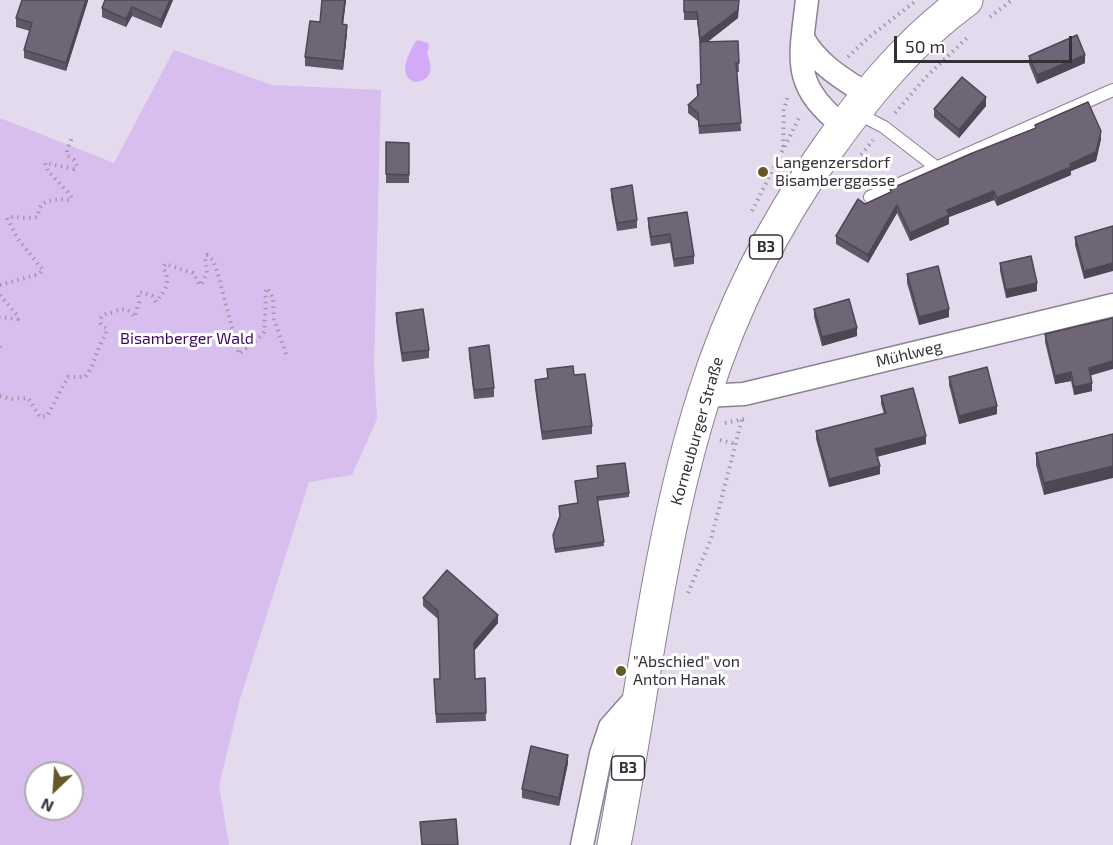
<!DOCTYPE html>
<meta charset="utf-8">
<style>
body{margin:0}
#map{position:relative;width:1113px;height:845px;overflow:hidden;background:#e3daed;font-family:"Exo 2",sans-serif}
canvas{display:block}
.north{position:absolute;left:24px;top:761px;width:60px;height:60px;box-sizing:border-box;background:#fff;border:2px solid #aeacaf;border-radius:50%;rotate:205deg;font-size:16px;font-weight:700;line-height:24px;text-align:center;color:#343037}
.north::after{content:'';display:block;margin:auto;width:21px;height:27px;background:#635925;clip-path:polygon(50% 0,100% 100%,50% 72%,0 100%)}
.scale{position:absolute;left:894px;top:36px;width:178px;height:27px;box-sizing:border-box;border:3px solid #343037;border-top:0;padding-left:8px;font-size:18px;line-height:21px;white-space:nowrap;color:#343037;-webkit-text-stroke:4px #fff;paint-order:stroke}
</style>
<div id="map">
<canvas width="1113" height="845"></canvas>
<div class="north">N</div>
<div class="scale">50 m</div>
</div>
<script>
const ctx = document.querySelector('canvas').getContext('2d');
ctx.lineJoin = 'round';
function fill(path, color) { ctx.fillStyle = color; ctx.fill(path, 'evenodd'); }
function trace(path, color, width, dash) { ctx.strokeStyle = color; ctx.lineWidth = width; ctx.lineCap = dash ? 'butt' : 'round'; ctx.setLineDash(dash || []); ctx.stroke(path); }
function write(font, color, halo, rows, align = 'center') {
  ctx.font = font + ' "Exo 2",sans-serif'; ctx.lineWidth = 6; ctx.setLineDash([]); ctx.textBaseline = 'middle'; ctx.strokeStyle = halo; ctx.fillStyle = color; for (const [text, x, y, turn = 0] of rows) {
    ctx.save(); ctx.translate(x, y); ctx.rotate((+turn || 0) * Math.PI / 180); ctx.textAlign = isNaN(turn) ? turn : align; if (halo) ctx.strokeText(text, 0, 0); ctx.fillText(text, 0, 0); ctx.restore();
  }
}
fill(new Path2D(`
 M174 50 272 85 381 90 374 365 377 419 352 475 309 482 240 699 219 786 229 845H0V118L114 163ZM36 773H72V809H36Z`), '#d7beee');
fill(new Path2D(`
 M418 40 428 43 429 47 427 53C433 67 433 81 414 82 397 74 409 54 415 42Z`), '#d3aaf7');
const lane = new Path2D(`
 M855 112 884 127 937 168
 M870 197 1113 90`);
const street = new Path2D(`
 M807 0C800 60 791 85 843 126
 M803 38C817 64 843 79 868 95
 M704 396 744 394 1113 305
 M582 845 601 754 610 727 641 692`);
const primary = new Path2D(`
 M614 845C643 696 658 541 704 396 732 307 774 224 828 148 868 92 910 41 966 0`);
trace(lane, '#8b8293', 14);
trace(street, '#8b8293', 25);
trace(primary, '#8b8293', 35);
trace(new Path2D(`
 M990 17 1012 0
 M848 57 868 38 917 0
 M895 113 926 77 969 36
 M783 147 784 110 788 95
 M850 169 873 140
 M752 211 800 116
 M0 285 39 274 43 270 18 239 7 218C16 215 25 220 37 217L41 205C49 199 59 199 69 200L72 197 48 171 45 163 74 169 77 166 74 160 67 155V150L73 135
 M0 295 17 315 18 319 0 317
 M0 346V348
 M0 396 11 399 28 398 40 417 47 416 68 377H85C95 364 94 357 101 343 103 338 106 335 107 329L101 324 100 319C104 313 107 314 113 312 123 308 128 308 135 317L139 302 138 295 140 292 152 296 156 302C165 290 172 282 163 268L165 264 193 273 199 284 201 285 207 273 205 257 207 255 213 260 217 271 239 354 259 338 264 332 266 299 265 294 267 288 273 298 274 319 286 354
 M725 423 744 419
 M720 440 736 444
 M688 593 711 539 742 419`), '#a099a7', 4, [1.5, 4.5]);
trace(lane, '#fff', 12);
trace(street, '#fff', 22);
trace(primary, '#fff', 33);
fill(new Path2D(`
 M88 0 66 71 24 58V50L30 31 16 27V18Z
 M173 0 161 28 132 16 126 27 102 17V8Z
 M322 0H346L343 24 347 33 343 70 305 66V57L320 22Z
 M684 0H739L738 18 707 42 738 41 739 72H737L741 131 699 134 698 121 688 113V105L697 97V85H701L700 48 697 20H684Z
 M1029 56 1085 63 1037 84 1029 64Z
 M986 106 959 138 934 117V109Z
 M1035 125 1101 139 1096 161 1071 171V175L997 206 994 200 949 217V224L910 241 897 213 868 263 836 244V236L865 204 890 192V189L1035 129Z
 M386 142 409 143V183H386Z
 M611 189 637 220V228L617 231 611 197Z
 M687 212 694 256V264L674 267 670 243 651 246 648 226V218Z
 M1113 226 1084 279 1075 245V237Z
 M1000 263 1037 291 1006 298 1000 271Z
 M907 274 949 317 919 325 907 283Z
 M814 309 857 336 822 346 814 317Z
 M396 313 429 350V358L402 362 396 321Z
 M1045 334 1091 376 1092 391 1074 395 1071 381 1055 384 1045 342Z
 M469 348 494 388V397L474 399 469 356Z
 M547 369 574 375 592 426V434L542 440 535 388V380L547 378Z
 M949 377 997 414 959 424 949 385Z
 M881 396 926 444 877 457 880 474 829 487 816 439V431L884 414 881 404Z
 M1113 434 1044 495 1036 465V453Z
 M597 466 629 493V497L598 501 604 546 555 553 553 535 560 517 559 506 578 503 575 481 598 478Z
 M423 598 498 623 474 651 475 679 485 678 486 721 436 723 434 679H440L438 619 423 606Z
 M568 763 559 806 522 798V789Z`), '#5f5765');
fill(new Path2D(`
 M86 0H88V1L66 71V63Z
 M170 0H173L161 28V20Z
 M345 0H346L342 33V24Z
 M739 0 738 18 700 48V39Z
 M132 7V16L126 27V19Z
 M347 25V33L343 70V61Z
 M1085 55V63L1037 84V75Z
 M986 97V106L959 138V130Z
 M1101 131V139L1096 161 1071 171V175L997 206V198L1070 164Z
 M994 191V200L949 217V224L910 241V233L947 210Z
 M897 205V213L868 263V255Z
 M1113 263V271L1084 279V271Z
 M1037 283V291L1006 298V290Z
 M949 309V317L919 325V317Z
 M857 328V336L822 346V337Z
 M1113 361V369L1089 376V368Z
 M1071 372V381L1055 384V376Z
 M1092 383V391L1074 395V387Z
 M997 406V414L959 424V416Z
 M926 436V444L875 457V449Z
 M880 466V474L829 487V479Z
 M1113 466V478L1044 495V483Z
 M498 615V623L474 651V643Z
 M568 755V763L559 806V798Z`), '#4d4753');
const building = new Path2D(`
 M22 0H86L66 63 24 50 32 23 16 18Z
 M105 0H170L161 20 132 7 126 19 102 8Z
 M322 0H345L342 24 347 25 343 61 305 57 310 21 320 22Z
 M684 0H739L738 10 700 39 697 12H684Z
 M1077 35 1085 55 1037 75 1029 56Z
 M738 41 739 63H736L741 123 699 126 698 113 688 105 698 96 697 85 701 84 700 42Z
 M962 77 986 97 959 130 934 109Z
 M1088 102 1101 131 1096 152 1070 164 1071 167 997 198 994 191 947 210 949 215 910 233 897 205 868 255 836 236 858 199 865 204 891 192 890 189 970 154 1036 128 1035 125Z
 M386 142 409 143V175L386 174Z
 M632 185 637 220 617 223 611 189Z
 M687 212 694 256 674 259 670 234 651 237 648 218Z
 M1113 226V263L1084 271 1075 237Z
 M1031 256 1037 283 1006 290 1000 263Z
 M938 266 949 309 919 317 907 274Z
 M849 299 857 328 822 337 814 309Z
 M423 309 429 350 402 353 396 313Z
 M1113 318V361L1089 368 1092 383 1074 387 1071 372 1055 376 1045 334Z
 M489 345 494 388 474 390 469 348Z
 M573 366 574 375 585 374 592 426 542 432 535 380 548 378 547 369Z
 M987 367 997 406 959 416 949 377Z
 M913 388 926 436 875 449 880 466 829 479 816 431 886 413 881 396Z
 M1113 434V466L1044 483 1036 453Z
 M625 463 629 493 597 497 604 542 555 549 553 535 560 516 559 506 578 503 575 481 598 478 597 466Z
 M447 570 498 615 474 643 475 679 485 678 486 713 436 714 434 679H440L438 611 423 598Z
 M531 746 568 755 559 798 522 789Z
 M456 819 458 845H422L420 822Z`);
fill(building, '#6e6576');
trace(building, '#4d4753', 1.5);
for (const [x, y, r, color] of [
 [763,172,6,"#635925"],
 [621,671,6,"#635925"]
]) { const dot = new Path2D(); dot.arc(x, y, r, 0, 2 * Math.PI); ctx.fillStyle = color; ctx.fill(dot); trace(dot, '#fff', 2); }
for (const [x, y, w] of [
 [766,247,33],
 [628,768,33]
]) { const box = new Path2D(); box.roundRect(x - w / 2, y - 12, w, 24, 4.5); ctx.fillStyle = '#fff'; ctx.fill(box); trace(box, '#343037', 1.5); }
write('bold 15px', '#343037', null, [
 ["B3",766,247],
 ["B3",628,768]
]);
write('16px', '#343037', '#fff', [
 ["Langenzersdorf",775,163],
 ["Bisamberggasse",775,181],
 ["\"Abschied\" von",633,662],
 ["Anton Hanak",633,680]
], 'left');
write('16px', '#420663', '#fff', [
 ["Bisamberger Wald",187,339]
]);
write('16px', '#343037', '#fff', [
 ["Mühlweg",909,354,-14],
 ["Korneuburger Straße",697,431,-74]
]);
</script>
